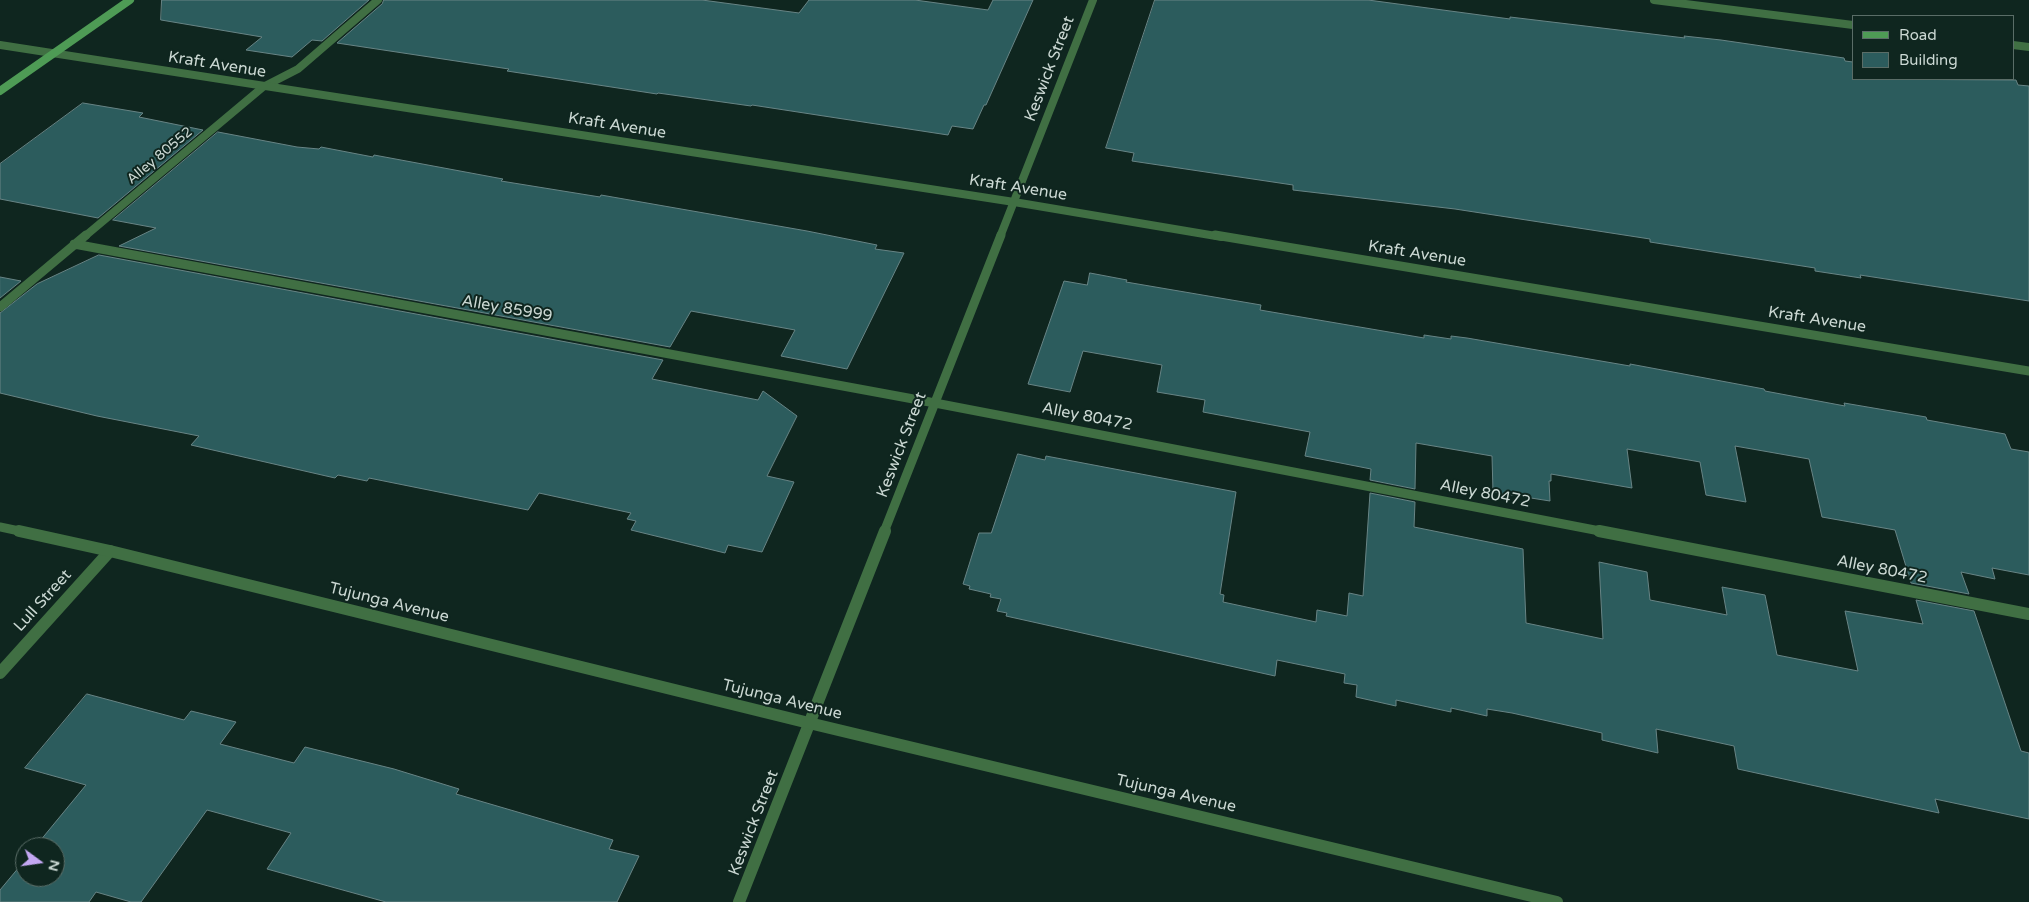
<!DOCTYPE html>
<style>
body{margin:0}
#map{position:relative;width:2029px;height:902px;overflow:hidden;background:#0f261f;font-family:"Varela Round",sans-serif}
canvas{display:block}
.legend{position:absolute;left:1852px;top:15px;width:162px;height:65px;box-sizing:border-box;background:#0f261f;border:1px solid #5a6d67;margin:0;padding:6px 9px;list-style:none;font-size:15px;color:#cbd8d3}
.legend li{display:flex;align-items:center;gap:10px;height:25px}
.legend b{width:25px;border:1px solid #5a6d67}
.north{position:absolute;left:15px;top:837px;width:50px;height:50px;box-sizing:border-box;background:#0f261f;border:1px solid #5a6d67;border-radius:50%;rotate:104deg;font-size:14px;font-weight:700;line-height:20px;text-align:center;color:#cbd8d3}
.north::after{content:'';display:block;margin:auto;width:18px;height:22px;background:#c3a7f2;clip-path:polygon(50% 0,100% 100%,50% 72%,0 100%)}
</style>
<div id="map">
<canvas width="2029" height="902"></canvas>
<ul class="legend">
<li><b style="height:6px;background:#4e9b55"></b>Road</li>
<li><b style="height:14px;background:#2c5c5d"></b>Building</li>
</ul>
<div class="north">N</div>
</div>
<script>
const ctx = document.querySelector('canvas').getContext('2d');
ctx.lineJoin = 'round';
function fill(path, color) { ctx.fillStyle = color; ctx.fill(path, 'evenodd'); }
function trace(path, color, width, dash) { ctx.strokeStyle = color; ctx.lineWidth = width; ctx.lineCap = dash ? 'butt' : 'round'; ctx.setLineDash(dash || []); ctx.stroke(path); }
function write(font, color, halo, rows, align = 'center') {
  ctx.font = font + ' "Varela Round",sans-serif'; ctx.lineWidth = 4; ctx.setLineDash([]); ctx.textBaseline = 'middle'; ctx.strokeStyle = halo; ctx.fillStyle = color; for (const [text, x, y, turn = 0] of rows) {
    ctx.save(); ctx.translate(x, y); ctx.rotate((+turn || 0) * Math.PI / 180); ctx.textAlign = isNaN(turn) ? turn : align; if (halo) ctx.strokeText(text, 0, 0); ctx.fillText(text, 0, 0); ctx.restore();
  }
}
const building = new Path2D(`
 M162 0H369L322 41 312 40 292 57 246 50 262 37 161 20Z
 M384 0H702L799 13 809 0H915L988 10 993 0H1033L986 105H984L973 129 952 126 948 135 752 105 751 106 658 93 657 94 507 71 509 69 337 43 382 4Z
 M1155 0H1368L1510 19V17L1685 38 1684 36 1721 40 1844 58 1845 61 1853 62V79L2016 80 2018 85 2029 86V301L1860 275 1861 278 1815 271V268L1650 242V239L1455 209 1293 190V185L1132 161 1134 153 1106 148Z
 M83 103 143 113 139 117 203 130 98 218 0 199V164Z
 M218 132 297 147 319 149 321 147 373 157 374 155 503 179 501 181 600 197 601 195 807 231 877 245 875 249 904 253 847 369 781 356 795 330 691 311 670 347 119 246 156 228 113 220Z
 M99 255 663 360 652 379 758 400 763 391 797 416 767 476 794 482 762 552 728 545 725 553 631 530 636 521 627 519 631 513 539 493 528 510 369 478 367 481 338 475 335 478 191 445 199 436 97 416 0 393V313L37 284Z
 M1090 273 1127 280 1126 282 1261 305 1260 310 1424 338V335L1451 339V336L1467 338 1630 366V364L1764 389 1765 391 1845 406 1844 403 1926 417 1927 420 2005 434 2011 449 2029 452V575L1992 568 1995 579 1961 572 1969 594 1911 583 1895 530 1822 517 1809 459 1735 446 1746 502 1706 495 1700 462 1627 449 1632 488 1551 474V481H1549L1550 501 1493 492 1492 456 1416 443 1415 489 1370 480 1371 469 1305 456 1310 432 1203 412 1205 400 1157 392 1162 365 1083 351 1070 392 1028 384 1064 281 1087 285Z
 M0 277 21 281 0 298Z
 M1018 454 1045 460 1046 456 1236 492 1220 594 1224 595 1223 602 1316 622 1317 610 1347 616 1349 593 1363 596 1370 493 1415 502 1414 527 1523 549 1526 623 1603 639 1599 562 1647 572 1650 600 1727 615 1722 587 1765 595 1777 655 1858 671 1845 611 1923 624 1916 600 1974 611 2021 751 2029 753V819L1935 799 1939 813 1738 769 1734 746 1656 729 1658 753 1602 740V733L1512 713 1487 709V716L1451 708V712L1396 700V706L1356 697 1357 685 1344 683 1345 674 1277 660 1275 676 1006 616 1007 613 997 611 1001 599 990 597 991 594 969 589 970 586 963 584 979 533H991Z
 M87 694 184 720 191 711 236 722 220 744 294 763 305 747 394 769 459 789 456 794 613 840 609 849 639 856 617 902H386L267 869 291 833 207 810 141 902H131L96 892 89 902H0V890L25 860V877H55V847H35L86 785 25 768Z`);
fill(building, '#2c5c5d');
trace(building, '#688485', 1);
trace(new Path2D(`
 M84 237 263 87 298 69 378 0`), '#406f43', 8);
trace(new Path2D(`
 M74 244 935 403 1605 532
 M0 307 86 235`), '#406f43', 9);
trace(new Path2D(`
 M1599 531 2029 614`), '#406f43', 12);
trace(new Path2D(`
 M1654 0 1853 25
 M0 45 1014 202 1222 237
 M2013 45 2029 47
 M1000 237 1093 0`), '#406f43', 8);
trace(new Path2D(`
 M1215 235 2029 371
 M884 532 1001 235`), '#406f43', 9);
trace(new Path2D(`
 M0 673 110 551
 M739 902 885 531`), '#406f43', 12);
trace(new Path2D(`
 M0 527 24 532`), '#406f43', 9);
trace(new Path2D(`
 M19 531 110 551 809 723 1557 902`), '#406f43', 12);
trace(new Path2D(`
 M0 91 130 0`), '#4e9b55', 8);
write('14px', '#cbd8d3', '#0f261f', [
 ["Alley 80552",160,156,-40]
]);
write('16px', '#cbd8d3', '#0f261f', [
 ["Kraft Avenue",217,65,9],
 ["Keswick Street",1050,69,-69],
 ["Kraft Avenue",617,126,9],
 ["Kraft Avenue",1018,188,9],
 ["Kraft Avenue",1417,254,9],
 ["Alley 85999",507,309,10],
 ["Kraft Avenue",1817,320,9],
 ["Alley 80472",1087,417,11],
 ["Keswick Street",902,445,-69],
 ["Alley 80472",1485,494,11],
 ["Alley 80472",1882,570,11],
 ["Lull Street",43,601,-48],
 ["Tujunga Avenue",389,603,14],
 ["Tujunga Avenue",782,700,14],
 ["Tujunga Avenue",1176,794,13],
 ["Keswick Street",754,823,-69]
]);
</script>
